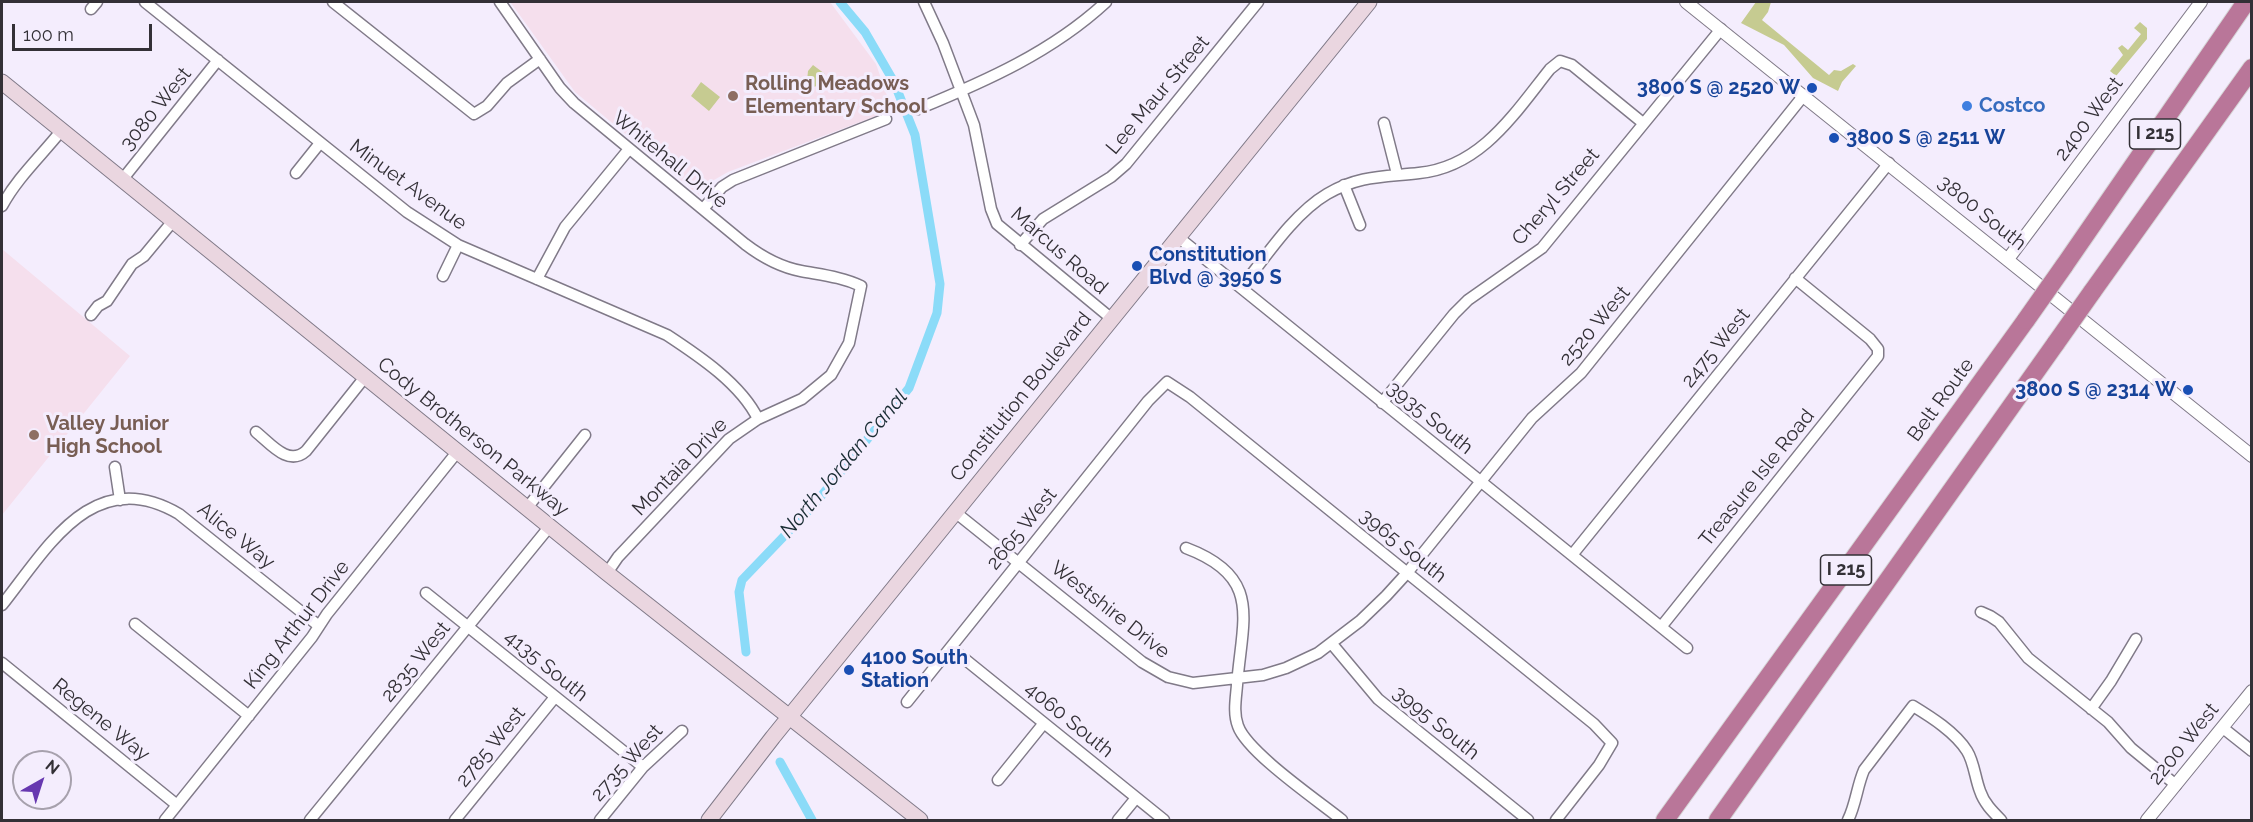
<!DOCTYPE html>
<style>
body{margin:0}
#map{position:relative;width:2253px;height:822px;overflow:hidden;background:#f4edfd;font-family:Raleway,sans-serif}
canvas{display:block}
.frame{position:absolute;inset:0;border:3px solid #333036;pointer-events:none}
.north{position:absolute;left:12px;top:750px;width:60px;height:60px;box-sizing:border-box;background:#f4edfd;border:2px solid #a7a1ad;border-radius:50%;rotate:39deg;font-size:16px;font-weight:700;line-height:24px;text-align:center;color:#333036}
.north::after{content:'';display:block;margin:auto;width:21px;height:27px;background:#6738b0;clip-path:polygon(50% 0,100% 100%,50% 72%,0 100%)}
.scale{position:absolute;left:12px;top:24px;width:140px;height:27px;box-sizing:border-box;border:3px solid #333036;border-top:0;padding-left:8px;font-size:18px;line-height:21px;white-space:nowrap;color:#333036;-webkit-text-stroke:4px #f4edfd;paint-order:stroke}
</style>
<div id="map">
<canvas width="2253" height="822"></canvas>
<div class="frame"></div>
<div class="north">N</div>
<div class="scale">100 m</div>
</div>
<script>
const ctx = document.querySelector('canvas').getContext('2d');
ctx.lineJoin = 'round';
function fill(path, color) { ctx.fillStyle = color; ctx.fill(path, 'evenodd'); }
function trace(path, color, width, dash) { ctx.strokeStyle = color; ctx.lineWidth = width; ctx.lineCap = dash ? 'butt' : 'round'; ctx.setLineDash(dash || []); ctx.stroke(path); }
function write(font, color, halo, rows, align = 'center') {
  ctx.font = font + ' Raleway,sans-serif'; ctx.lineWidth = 6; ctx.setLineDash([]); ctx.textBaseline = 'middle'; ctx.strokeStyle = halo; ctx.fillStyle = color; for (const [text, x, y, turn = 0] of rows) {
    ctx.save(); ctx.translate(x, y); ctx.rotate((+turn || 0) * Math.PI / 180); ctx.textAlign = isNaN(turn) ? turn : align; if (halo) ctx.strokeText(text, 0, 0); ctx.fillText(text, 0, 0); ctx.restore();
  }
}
fill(new Path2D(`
 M512 2H830L876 64 892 110 728 172 714 180 700 196 575 92 511 3Z
 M2 249 130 356 2 515Z`), '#f5dfed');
fill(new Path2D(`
 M1756 2H1771L1768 12 1762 20 1829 75 1834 70 1841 71 1853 64 1856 66 1842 82 1838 91 1813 78 1784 45 1741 23Z
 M2140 22 2147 28V39L2116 76 2110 71 2123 55 2118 48 2122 45 2128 50 2141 34 2134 28Z
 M813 65 825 74 815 87 807 81 808 71Z
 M701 82 720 97 709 111 691 96Z`), '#c6cb91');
trace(new Path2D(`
 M746 652 739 592 742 580 813 506 909 388 937 313 940 284 915 135 894 82 865 32 840 2
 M780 762 812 820`), '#8bdbf8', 9);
const minor = new Path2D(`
 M145 2 407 212 458 245 667 335C699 356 741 384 758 419
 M333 2 474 114 487 106 507 83 540 59
 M500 2 560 88 574 103 745 244C762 257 780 267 801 271 822 275 842 277 861 286L849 343 831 375 802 399 758 419 729 439 618 557 607 573
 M924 2 943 43 974 125 991 209 997 224 1112 319
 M91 9 97 2
 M918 109C986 81 1052 52 1106 2
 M1384 123 1397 174
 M296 173 320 143
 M122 180 218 60
 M1344 185 1360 225
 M2 206C17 178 41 156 61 131
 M703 209 722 187 733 180 886 119
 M1178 237 1687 648
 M1020 245 1043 219 1111 177 1126 164 1258 2
 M443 276 458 245
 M537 279 565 227 629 149
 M1241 288C1265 258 1293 214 1327 194 1359 175 1384 177 1419 173 1481 167 1514 114 1550 69L1560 61 1572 65 1643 123
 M91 315 98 306 107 301 132 264 144 256 173 221
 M1382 403 1454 314 1468 300 1542 248 1721 29
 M256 432C270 443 288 467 306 451L365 377
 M115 467 120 500
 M527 508 585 435
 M955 512 1142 662 1168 677 1193 683 1263 675 1286 668 1318 653 1360 621 1386 596 1407 573 1532 418 1581 373 1804 95
 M1186 548C1263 577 1242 619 1237 685 1236 698 1233 713 1238 726 1247 752 1317 800 1342 820
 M1572 555 1889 163
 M426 593 643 767
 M2 605C48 547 93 464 179 514L319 626
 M1981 612 1990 616 1999 622 2028 658 2108 722 2131 748 2176 785
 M135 624 249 716
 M1661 627 1878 356V349L1870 339 1795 278
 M1332 644 1378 699 1528 820
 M951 648 1164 820
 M2 663 177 805
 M907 702 1148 401 1167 382 1190 397 1594 724 1612 743 1599 765 1556 820
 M2091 709 2111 681 2136 639
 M2223 728 2252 751
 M998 780 1044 723
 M165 820 312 637 327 614 458 451
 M310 820 550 526
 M455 820 555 697
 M600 820 643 767 682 731
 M1118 820 1136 798
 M1848 820C1856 804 1857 786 1864 770L1913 706C1931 717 1955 732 1967 751 1974 762 1975 778 1980 791 1984 803 1992 811 2001 820`);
const tertiary = new Path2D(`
 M1686 2 2252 456
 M2008 259 2201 2
 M2147 820 2252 691`);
const secondary = new Path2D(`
 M2 82 607 573 920 820
 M709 820 773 737 1369 2`);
const motorway = new Path2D(`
 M2064 266 2246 2
 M2092 292 2252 68
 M1665 820 2026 320
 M1718 820 2056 343`);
trace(minor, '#807a88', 13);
trace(tertiary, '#807a88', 14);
trace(secondary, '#807a88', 17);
trace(motorway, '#d6d6d7', 20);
trace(minor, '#fff', 10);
trace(tertiary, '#fff', 12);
trace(secondary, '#ead6e0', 15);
trace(motorway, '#b97699', 18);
const motorwayBridge = new Path2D(`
 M2026 320 2064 266
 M2056 343 2092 292`);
trace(motorwayBridge, '#d6d6d7', 20, []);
trace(motorwayBridge, '#b97699', 18);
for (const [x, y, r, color] of [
 [1812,88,6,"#1a4fb4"],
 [733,96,6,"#8d6e63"],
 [1967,106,6,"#3f7fe0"],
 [1834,138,6,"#1a4fb4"],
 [1137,266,6,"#1a4fb4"],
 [2188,390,6,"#1a4fb4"],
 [34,435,6,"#8d6e63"],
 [849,670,6,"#1a4fb4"]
]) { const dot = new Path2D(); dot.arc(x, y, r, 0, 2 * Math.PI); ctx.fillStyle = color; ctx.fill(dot); trace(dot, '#f4edfd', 2); }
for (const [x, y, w] of [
 [2155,134,51],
 [1846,570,51]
]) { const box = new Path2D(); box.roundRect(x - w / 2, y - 15, w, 30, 4.5); ctx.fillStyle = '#f4edfd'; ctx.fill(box); trace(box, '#333036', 1.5); }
write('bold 18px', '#333036', null, [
 ["I 215",2155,134],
 ["I 215",1846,570]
]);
write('bold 20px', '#785e54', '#f4edfd', [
 ["Rolling Meadows",745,84],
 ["Elementary School",745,107],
 ["Valley Junior",46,424],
 ["High School",46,447]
], 'left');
write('bold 20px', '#164399', '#f4edfd', [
 ["3800 S @ 2520 W",1800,88,"right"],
 ["3800 S @ 2511 W",1846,138],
 ["Constitution",1149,255],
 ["Blvd @ 3950 S",1149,278],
 ["3800 S @ 2314 W",2176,390,"right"],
 ["4100 South",861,658],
 ["Station",861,681]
], 'left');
write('20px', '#333036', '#f4edfd', [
 ["Lee Maur Street",1158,95,-50],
 ["3080 West",156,109,-51],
 ["2400 West",2089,119,-53],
 ["Whitehall Drive",670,160,39],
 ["Minuet Avenue",408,185,36],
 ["Cheryl Street",1556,197,-49],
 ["3800 South",1982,213,39],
 ["Marcus Road",1059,251,41],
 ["2520 West",1595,326,-50],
 ["2475 West",1716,348,-51],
 ["Constitution Boulevard",1021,397,-51],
 ["Belt Route",1941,400,-54],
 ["3935 South",1430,418,39],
 ["Cody Brotherson Parkway",473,437,39],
 ["Montaia Drive",680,467,-46],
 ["Treasure Isle Road",1757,478,-51],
 ["2665 West",1022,529,-51],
 ["Alice Way",236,536,39],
 ["3965 South",1403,546,39],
 ["Westshire Drive",1110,610,38],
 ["King Arthur Drive",297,625,-52],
 ["2835 West",416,662,-51],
 ["4135 South",546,666,39],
 ["Regene Way",101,720,39],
 ["4060 South",1069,720,39],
 ["3995 South",1436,723,39],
 ["2200 West",2184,744,-51],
 ["2785 West",491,747,-51],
 ["2735 West",627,763,-48]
]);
write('bold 20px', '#366cbe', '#f4edfd', [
 ["Costco",1979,106]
], 'left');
write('italic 21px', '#192c33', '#f4edfd', [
 ["North Jordan Canal",844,464,-50]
]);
</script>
